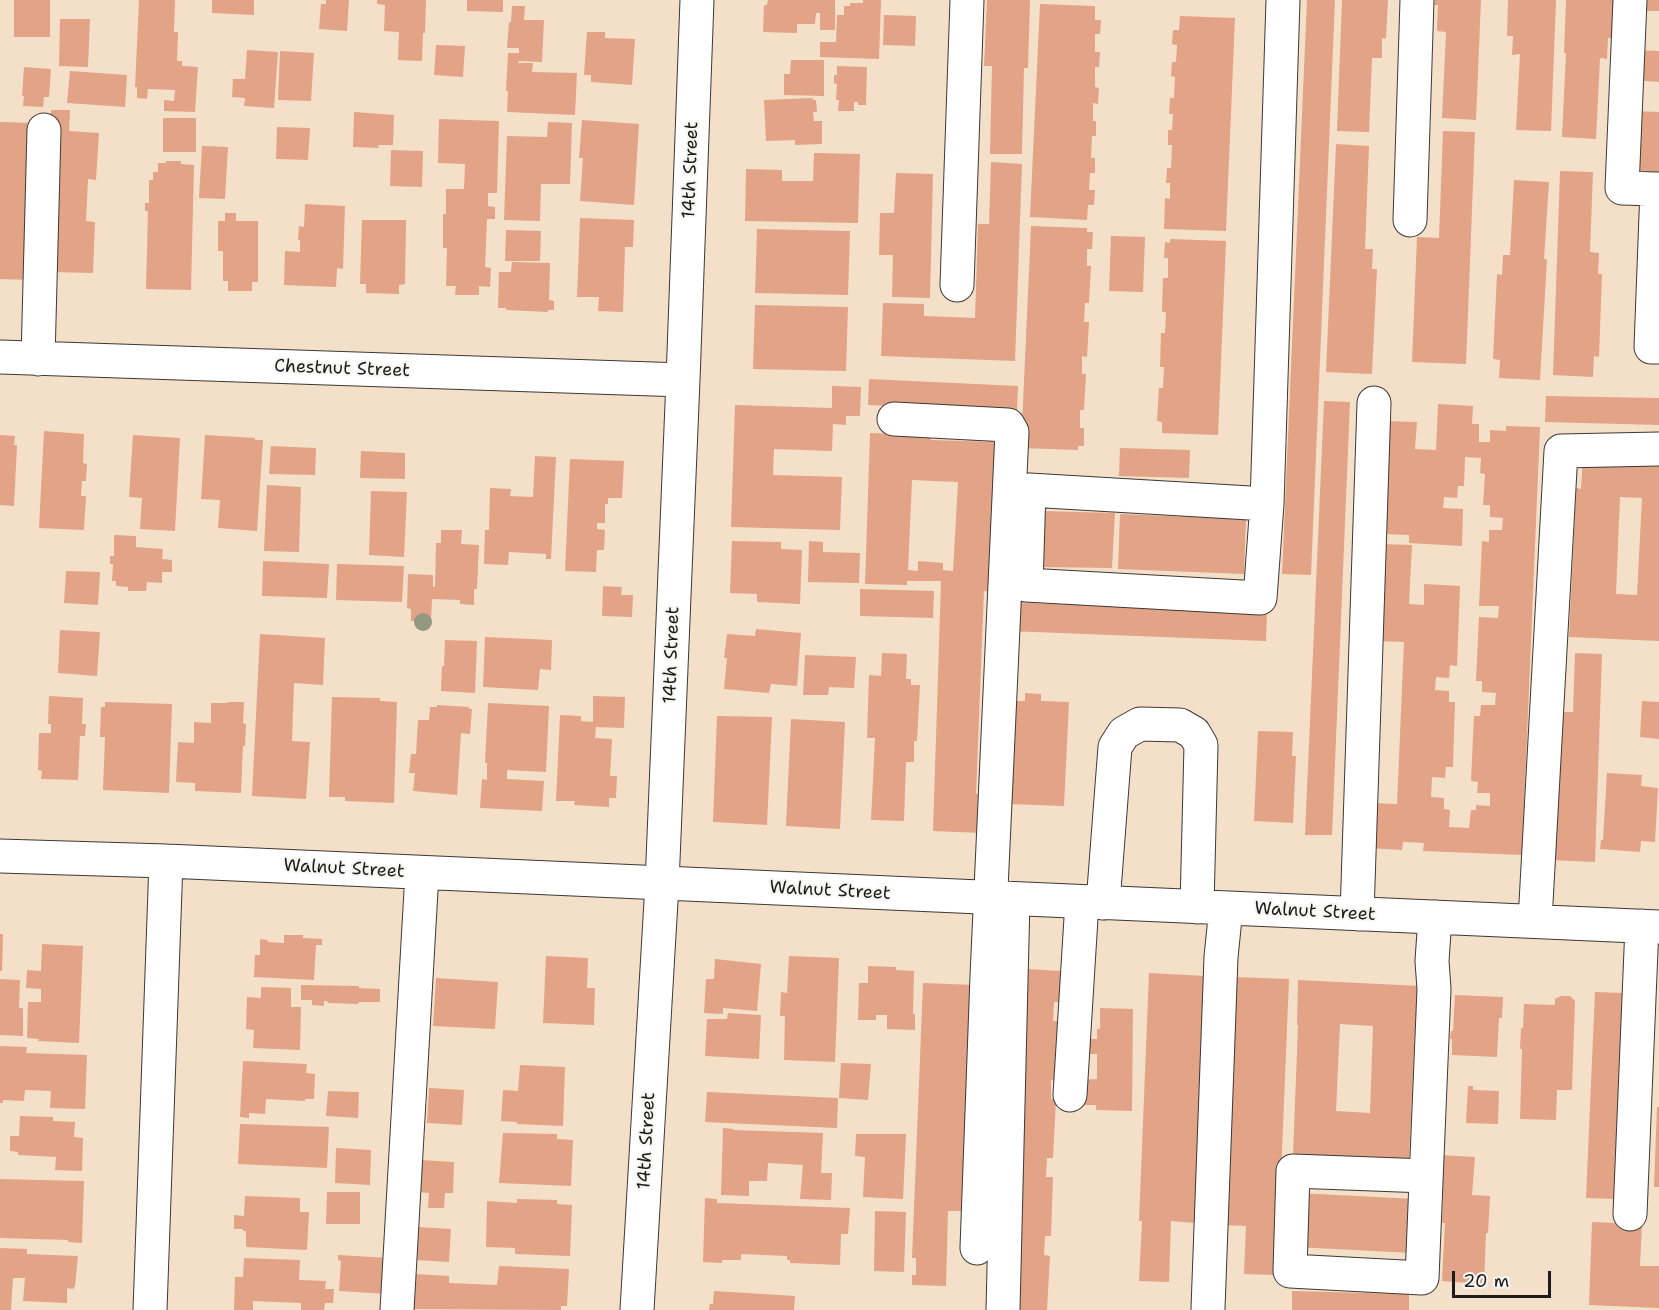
<!DOCTYPE html>
<style>
body{margin:0}
#map{position:relative;width:1659px;height:1310px;overflow:hidden;background:#f4e0c8;font-family:"Shantell Sans",sans-serif}
canvas{display:block}
.scale{position:absolute;left:1452px;top:1271px;width:99px;height:27px;box-sizing:border-box;border:3px solid #1c1c1c;border-top:0;padding-left:8px;font-size:18px;line-height:21px;white-space:nowrap;color:#1c1c1c;-webkit-text-stroke:4px #f6f6f2;paint-order:stroke}
</style>
<div id="map">
<canvas width="1659" height="1310"></canvas>
<div class="scale">20 m</div>
</div>
<script>
const ctx = document.querySelector('canvas').getContext('2d');
ctx.lineJoin = 'round';
function fill(path, color) { ctx.fillStyle = color; ctx.fill(path, 'evenodd'); }
function trace(path, color, width, dash) { ctx.strokeStyle = color; ctx.lineWidth = width; ctx.lineCap = dash ? 'butt' : 'round'; ctx.setLineDash(dash || []); ctx.stroke(path); }
function write(font, color, halo, rows, align = 'center') {
  ctx.font = font + ' "Shantell Sans",sans-serif'; ctx.lineWidth = 4.5; ctx.setLineDash([]); ctx.textBaseline = 'middle'; ctx.strokeStyle = halo; ctx.fillStyle = color; for (const [text, x, y, turn = 0] of rows) {
    ctx.save(); ctx.translate(x, y); ctx.rotate((+turn || 0) * Math.PI / 180); ctx.textAlign = isNaN(turn) ? turn : align; if (halo) ctx.strokeText(text, 0, 0); ctx.fillText(text, 0, 0); ctx.restore();
  }
}
fill(new Path2D(`
 M14 0H50V37H14Z
 M139 0H175L174 32H178L177 61H182V66L198 67 195 112 164 111V100L174 101 175 90 148 89 147 99 137 98V87H135Z
 M212 0H254V15L212 13Z
 M326 0H349L347 31 319 29 321 4H326Z
 M377 0H426L425 33H423L422 61 398 60 399 32 384 31 385 5 377 4Z
 M467 0H503V12L467 11Z
 M768 0H835V30H820V13H816L815 24H797V33L763 32 764 5H767Z
 M863 0H881L879 59 820 57V42H836L837 15H844V6H850V3H863Z
 M987 0H1030L1028 68H1024L1022 154H990L992 66H984Z
 M1307 0H1335L1311 575 1282 574Z
 M1342 0H1388L1386 39 1382 38V58H1372L1369 132 1337 131Z
 M1435 0H1481L1476 120 1442 118 1446 32 1437 31 1438 5H1434Z
 M1508 0H1556L1551 131 1516 130 1520 54 1512 55 1513 36H1507Z
 M1566 0H1614L1612 38H1608L1607 59 1600 58 1596 139 1562 137 1566 53H1564Z
 M1646 0H1659V11H1645Z
 M1040 4 1095 6V20H1101L1100 34H1095V52H1100L1099 67H1095V87L1099 88 1098 104 1093 103V121H1096V136H1092L1091 158H1095V173H1090L1089 190H1095L1094 205H1088L1087 220 1030 217Z
 M512 6H525L524 20H544L542 62 519 61 518 63H533L532 72 577 73 575 115 507 112 508 91H506L508 53H519V48H507L509 22H511Z
 M884 15 916 16 915 46 883 45Z
 M1180 16 1235 18 1226 231 1164 229 1165 198 1170 199V183H1166L1167 168H1171L1172 145H1168V130H1172L1173 114H1169L1170 98H1174L1175 77 1171 76 1172 62H1176L1177 45 1172 44 1173 30H1179Z
 M60 19H90L88 67 59 66Z
 M587 32H605V38L635 39 632 85 591 82V75H584Z
 M436 45 465 46 463 77 434 75Z
 M247 50 278 52 274 108 244 106 245 98 232 97 233 79H245Z
 M1636 50 1659 51V82L1634 80Z
 M280 51 314 53 311 101 278 100Z
 M791 60H824V96L784 95V74H790Z
 M837 66 867 67 866 105H858V102H854V111H838L839 100H836L837 84 834 83V75H837Z
 M24 67 51 69 49 97H44L43 107 23 106 24 96H22Z
 M70 71 127 75 125 107 67 103Z
 M813 98V100H816L817 112H813L814 121H822V144L795 145V140L766 141 764 100Z
 M51 110H70L69 131 99 133 96 180 88 179 86 221 95 222 93 273 50 272Z
 M1632 111 1659 112V172L1629 171Z
 M354 112 394 115 393 145H378L379 148 353 147Z
 M163 118H196V152H163Z
 M439 119 499 121 497 193H488V206L495 207V219H487L485 267 491 268 490 287 479 286V295H455L456 286H446L447 248H443V214H446V189H464L465 164 438 163Z
 M582 120 639 124 634 205 580 201 583 158H579Z
 M0 122 35 123 29 280 0 279Z
 M548 122 572 123 570 184H541L540 221 504 220 507 136 547 137Z
 M277 127 310 128 308 160 276 159Z
 M1443 131 1475 132 1466 364 1412 362 1417 237 1439 238Z
 M1336 144 1369 146 1365 249H1373L1372 269H1377L1372 374 1326 372Z
 M202 146 228 147 225 199 199 198Z
 M391 150 423 151 422 187 390 186Z
 M814 153 860 154 858 223 745 221 746 169 782 170V181H813Z
 M166 161H181V164L194 165 191 290 146 289 148 211H145V203H149V180H153V172H158V163H166Z
 M991 162 1022 164 1015 361 881 356 883 303 924 304V316L975 318 978 224H989Z
 M1560 171 1593 172 1590 252 1599 253 1598 274H1602L1599 357 1594 356 1593 377 1553 375Z
 M896 173 933 174 930 298 892 297 893 255H879L880 213H894Z
 M1514 180 1549 182 1544 259H1547L1540 380 1499 378 1500 360 1493 359 1497 274 1502 275 1503 255H1510Z
 M305 204 345 206 343 269 337 268 336 287 284 285 285 251 300 252V240H298L299 226 304 227Z
 M225 213H236V221H258V282H252V291H228V281H223V251H218V221H225Z
 M580 218 634 220 633 247H625L623 312 598 311 599 297H577Z
 M362 220H406L405 284 399 285V294L366 293V284H360Z
 M1031 226 1087 228V232H1093L1092 249H1087V266H1091L1089 303H1085L1084 322H1089L1087 357 1082 356V374H1086L1084 410H1080V428H1084V446H1078V450L1021 448Z
 M757 229 850 231 848 295 755 293Z
 M506 230 541 231 540 261H505Z
 M1111 236 1145 237 1143 292 1109 291Z
 M1170 239 1226 241 1218 435 1162 433V422L1157 421 1159 388H1163L1164 367H1160L1161 333H1165L1166 312H1162L1163 278H1168V258H1164L1165 242 1170 243Z
 M512 262 550 263 549 300 554 301V310H548V312L506 310V308H498L499 272H511Z
 M755 305 848 307 846 371 753 369Z
 M869 379 1018 386 1017 412 868 405Z
 M832 386 861 387 860 416H846V425L833 424 832 451 774 449 773 475 842 477 840 530 731 527 735 405 832 408Z
 M1546 396 1659 398V425L1545 422Z
 M1324 401 1350 402 1332 835H1305Z
 M1438 404 1473 406 1472 424H1479V442H1490V430L1506 431V426L1540 427 1522 855 1423 851 1424 843 1403 842 1402 850 1369 848 1371 803 1397 804 1404 642 1378 641 1382 544 1412 545 1409 604 1424 605V584L1460 586 1457 666 1450 665 1449 678 1436 677 1435 690 1449 691V702H1455L1453 767H1446L1445 778 1432 777 1431 797 1444 798V809L1450 810 1449 827 1469 828 1471 810H1476V805L1490 806V793H1477L1478 782 1471 781 1474 716H1480L1481 705H1495L1496 693 1482 692V681H1476L1479 617 1498 618 1499 606H1479L1482 541 1489 542V530H1502L1503 518 1490 517V505H1483L1485 474 1480 473 1481 458 1465 457 1464 486H1458L1457 498 1444 497 1443 508 1463 509 1462 546 1409 543V535L1382 534 1387 421 1417 422 1415 449 1436 450Z
 M44 431 84 434 83 463 87 464 86 481H82L81 496H86L84 530 39 528Z
 M870 433 931 435V440L1001 442 996 592 984 591 976 794 987 795 983 833 933 831 941 581H907V585L865 584ZM912 480 958 482 953 571 943 570V563L918 561V571L908 570Z
 M0 435 15 436 14 445H17L14 506 0 505Z
 M133 435 180 438 175 531 140 529 142 498 129 497Z
 M205 435 255 438V440H263L257 531 218 528 220 500 201 499Z
 M271 446 316 448 315 475 269 474Z
 M1120 448 1190 450 1189 478 1119 476Z
 M361 451 405 453V479L360 478Z
 M535 456 556 457 551 559H546V554L509 552 508 565 484 564 485 530H489L490 488 511 489 510 496 533 497Z
 M1583 457 1659 460V641L1569 637 1576 488 1581 489ZM1620 497 1642 498 1637 595 1616 594Z
 M570 459 624 461 622 498H608V504H605V523H597V529L605 530 604 550H597L596 572 565 571Z
 M267 485 301 487 299 552 264 551Z
 M371 491 407 492 404 557 369 555Z
 M1043 511 1115 513 1112 568 1042 567Z
 M1120 514 1246 519 1244 574 1118 569Z
 M441 530H462L461 544 479 545 477 589H474V605L460 604V600L432 599 431 621H411V609L407 608 408 574 433 575V587H435L436 543H441Z
 M114 535 136 536V547L163 549 162 559 172 560V572H162V583L147 582 146 591H128V587L116 586V581H112L113 564H110V556H114Z
 M732 541 781 542V549L802 550 800 604 757 602V594L730 593Z
 M809 541 823 542V552L860 553 859 583 808 582Z
 M263 561 329 564 327 598 262 596Z
 M337 564 404 566 402 602 336 600Z
 M66 571 100 572 98 605 64 603Z
 M603 586 622 587 621 595H633L632 617 602 616Z
 M860 589 934 591 933 618 860 616Z
 M1010 602 1267 613 1266 641 1008 631Z
 M756 629 801 633 797 686 771 684 769 693 724 689 727 658H724L727 634 755 636Z
 M60 630 100 632 97 676 58 673Z
 M260 634 325 638 323 685 294 683 292 741 310 742 306 799 252 796Z
 M485 637 552 640 551 670 540 669 538 690 483 687Z
 M445 640 477 641 475 693 441 691 442 666H444Z
 M882 653 907 654 906 679H911V685H920L917 741H914V762H906L904 821 871 820 875 738H867L869 675 881 676Z
 M1575 653 1602 654 1595 862 1551 860 1555 712H1573Z
 M805 655 856 657 854 688 829 687 828 695H803Z
 M1025 693 1041 694V701L1069 702 1064 806 1009 804 1014 701H1025Z
 M49 696 83 698 82 724H86L85 736H80L78 780 41 779 42 771 38 770 39 733H51V724H48Z
 M593 696 625 697 624 728 596 727 595 738 612 739 610 776H617L616 798H609V807L574 805 575 801H556L560 715 581 716V721L593 722Z
 M332 697 380 698V701L397 702 394 803 345 801V797H329Z
 M1642 701 1659 702V739L1640 737Z
 M105 702 172 704 169 793 103 790 105 737H100L101 707H105Z
 M228 702H244L243 723 246 724 245 746H243L241 793 195 791V783L176 782 178 742 194 743V722L211 723V703H227Z
 M488 703 549 706 546 772 507 770V779L544 781 542 811 480 808 482 779 487 780V763H485Z
 M437 705 469 707V709H472L470 734 461 733 457 795 413 791 415 773H409L411 754H416L418 720H429L430 707H437Z
 M717 716 772 717 767 825 713 822Z
 M791 719 845 722 840 829 786 826Z
 M1258 731 1293 732 1292 756H1296L1293 823 1254 821Z
 M1607 773 1642 775 1641 786 1658 788 1655 842 1641 841 1640 852 1600 849 1601 840H1603Z
 M0 934H3L2 971H0Z
 M284 935H303V938L322 939V945H316L314 980 254 977 255 955H260V939L268 940 267 942 284 943Z
 M42 944 83 946 79 1043 38 1041 39 1039 27 1038 28 1002H41V989L26 988 27 970 41 971Z
 M546 956 588 958 587 988H595L594 1025 543 1023Z
 M789 956 839 958 835 1062 784 1060 785 1016H780L781 992 787 993Z
 M715 959 761 964 757 1011 723 1008V1014L704 1013 706 979H714Z
 M868 966 896 967V970L914 971 913 1014H915V1030L887 1029V1015H876V1020H858L859 983H868Z
 M1026 969 1062 971 1061 1002H1054L1053 1021H1060L1057 1081 1051 1080V1099H1056L1053 1158H1047L1046 1177H1053L1051 1236H1045L1044 1255 1050 1256 1047 1310H1010Z
 M1149 973 1205 976 1195 1223 1171 1221 1169 1282 1139 1281 1142 1221H1139Z
 M1234 977 1289 979 1279 1226H1276L1274 1275 1244 1274 1246 1226 1223 1225Z
 M436 978 498 982 495 1029 433 1026Z
 M0 979 20 980 19 1008H23V1036L0 1035Z
 M1298 980 1420 986 1418 1030H1415L1409 1160 1293 1155 1298 1025H1297ZM1340 1024 1373 1026 1370 1113 1336 1111Z
 M923 983 976 985 964 1211H948L946 1286 912 1285V1275H916V1258H912Z
 M301 985 359 986V988L380 989V1002H359L358 1004 328 1003 327 1001H324V1006L312 1005V1000H301Z
 M261 987 291 988V1007H301L300 1050 253 1048 254 1030 246 1029 247 997 261 998Z
 M1595 992 1623 993 1614 1199 1586 1198Z
 M1455 995 1503 997 1502 1018H1499L1497 1057 1452 1055V1039H1450L1451 1031H1453Z
 M1561 996H1570L1575 1001 1572 1090H1557L1556 1120 1520 1119 1522 1049H1520L1521 1028H1523L1524 1004 1555 1005V999Z
 M1100 1008 1133 1009 1132 1111 1096 1110V1105H1080L1081 1080 1097 1079V1054H1084V1039H1097V1029H1100Z
 M728 1013 761 1015 759 1059 705 1056 707 1019H727Z
 M0 1046 27 1047 26 1053 87 1055 85 1109 50 1108 51 1091 25 1090 24 1101 3 1100V1103H0Z
 M243 1061 307 1064 306 1073 315 1074 314 1099H305V1101L266 1099 265 1114 249 1113V1118L240 1117Z
 M841 1063 871 1064 868 1100 839 1098Z
 M520 1065 565 1067 563 1126 517 1124V1122L501 1121 503 1090 518 1091Z
 M1468 1086H1473V1090L1499 1091 1498 1124 1466 1123Z
 M429 1088 464 1090 462 1125 427 1123Z
 M328 1091 359 1092 358 1118 326 1116Z
 M707 1092 838 1098 837 1128 705 1122Z
 M1657 1107H1659V1187H1654Z
 M20 1116 53 1117V1121L75 1122 74 1137 83 1138 82 1171 55 1170 56 1157 18 1155V1152L10 1151V1136H19Z
 M240 1124 329 1127 327 1168 238 1164Z
 M723 1128 733 1129V1130L823 1133 821 1173H832L831 1200 800 1199 803 1165 768 1163 767 1181H749V1196L721 1195Z
 M503 1133 557 1134V1139L573 1140 571 1186 499 1183Z
 M856 1134H906L903 1199 863 1197 865 1157 855 1156Z
 M336 1148 371 1150 370 1185 335 1183Z
 M1439 1155 1475 1157 1472 1195 1490 1196 1488 1233H1486L1484 1284 1442 1281 1445 1223H1442L1443 1194H1437Z
 M421 1160 454 1162 453 1193H445L444 1208H428L429 1193 420 1192Z
 M0 1179 84 1181 82 1243 68 1242V1240L0 1238Z
 M327 1192H360V1224H326Z
 M1298 1193 1415 1199 1412 1253 1295 1247Z
 M245 1196 300 1198V1212H309L307 1250 246 1247V1231H243V1229H234V1215L244 1216Z
 M705 1198 717 1199V1203L850 1208 848 1234H841L840 1265 790 1263V1260H787V1256L741 1254V1260H722V1263L703 1262Z
 M517 1199 557 1200V1204L572 1205 570 1256 515 1254V1248L486 1247 487 1201 517 1203Z
 M875 1211 906 1212 904 1272 874 1271Z
 M1592 1222 1642 1224 1640 1266H1659V1308L1589 1305Z
 M418 1227 451 1229 449 1262 417 1260Z
 M0 1248 27 1249V1254L78 1256 75 1286 73 1289 67 1288V1303L23 1301 25 1278H13L11 1310H0Z
 M338 1255 389 1258 387 1294 339 1291 341 1261 338 1260Z
 M244 1258 300 1260 299 1280 326 1281 325 1289H334L333 1303H325L324 1310H301V1303L253 1301V1310H234L235 1277H243Z
 M499 1266 569 1269 567 1306H561V1310L413 1309 415 1274 449 1276V1283L497 1285Z
 M714 1291 795 1296 794 1310H709L710 1304H713Z
 M1292 1291 1409 1294V1310H1292Z`), '#e2a386');
const minor = new Path2D(`
 M1630 0 1622 188 1657 189 1651 347H1659
 M1410 220 1417 0
 M957 285 967 0
 M0 357 683 380
 M38 359 44 130
 M894 419 1008 425 1012 432 987 976 977 1248
 M1267 504 1029 490 1026 585 1260 598 1267 504 1283 0
 M0 856 166 861 1659 927
 M1103 903 1115 747 1124 733 1140 724 1180 725 1194 733 1201 745 1197 907
 M1357 914 1374 403
 M1535 921 1561 451 1659 449
 M1070 1095 1082 902
 M1426 1176 1293 1171 1290 1271 1422 1278 1434 989 1432 961 1435 917
 M1630 1214 1642 926
 M1208 1308 1221 957 1226 908
 M150 1310 166 861
 M397 1310 422 873
 M637 1310 662 884 683 380 697 0
 M1003 1310 1013 899`);
trace(minor, '#3c3936', 35);
trace(minor, '#fff', 33);
ctx.fillStyle = '#939880';
for (const [x, y] of [
 [423,622]
]) { ctx.beginPath(); ctx.arc(x, y, 9, 0, 2 * Math.PI); ctx.fill(); }
write('18px', '#1c1c1c', '#f6f6f2', [
 ["14th Street",691,170,-88],
 ["Chestnut Street",342,369,2],
 ["14th Street",672,655,-88],
 ["Walnut Street",344,869,3],
 ["Walnut Street",830,891,3],
 ["Walnut Street",1315,912,3],
 ["14th Street",647,1141,-87]
]);
</script>
